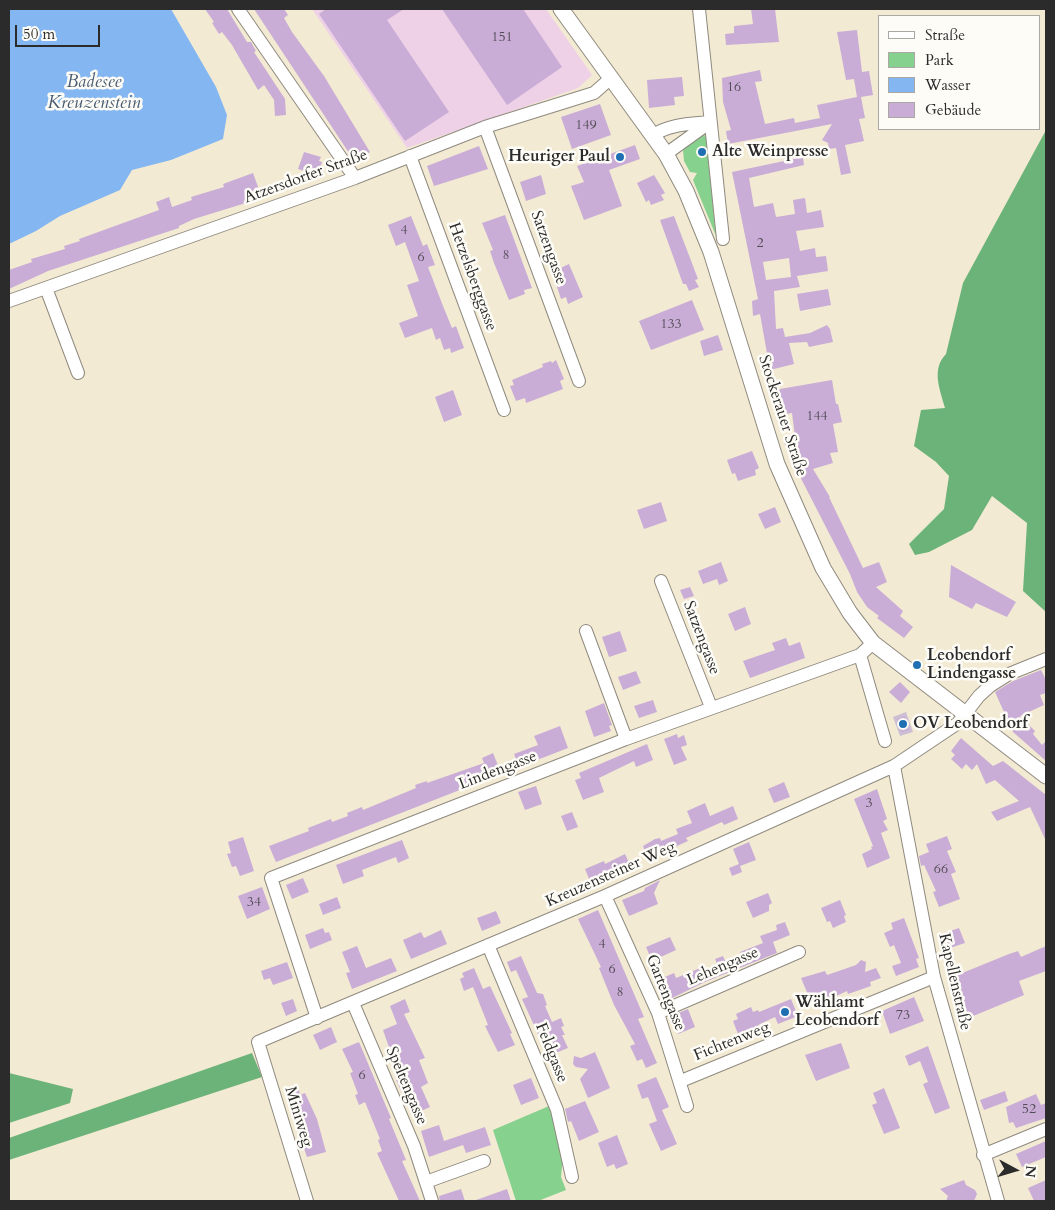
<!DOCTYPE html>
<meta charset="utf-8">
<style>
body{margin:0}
#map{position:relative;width:1055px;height:1210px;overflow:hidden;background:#f3ead3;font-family:Cardo,serif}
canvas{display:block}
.frame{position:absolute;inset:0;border:10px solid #2b2b2b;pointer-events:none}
.legend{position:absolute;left:878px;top:15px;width:162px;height:115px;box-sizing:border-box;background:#fdfcf7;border:1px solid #a9a8a5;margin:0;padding:6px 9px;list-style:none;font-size:15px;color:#2b2b2b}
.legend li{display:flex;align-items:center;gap:10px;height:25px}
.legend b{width:25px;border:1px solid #a9a8a5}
.north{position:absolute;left:990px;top:1145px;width:50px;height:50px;-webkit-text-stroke:4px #fdfcf7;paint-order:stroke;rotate:96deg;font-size:14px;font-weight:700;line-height:20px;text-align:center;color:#2b2b2b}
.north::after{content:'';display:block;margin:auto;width:18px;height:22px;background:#2b2b2b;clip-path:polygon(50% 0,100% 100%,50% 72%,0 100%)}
.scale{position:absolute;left:15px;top:25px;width:85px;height:22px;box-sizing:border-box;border:2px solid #2b2b2b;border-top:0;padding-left:6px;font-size:15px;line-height:18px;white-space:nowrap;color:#2b2b2b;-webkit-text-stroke:4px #fdfcf7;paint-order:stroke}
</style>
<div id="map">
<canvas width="1055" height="1210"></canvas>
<div class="frame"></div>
<ul class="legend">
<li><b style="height:6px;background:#fff"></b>Straße</li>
<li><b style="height:14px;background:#86d18e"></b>Park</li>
<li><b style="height:14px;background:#84b7f2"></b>Wasser</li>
<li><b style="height:14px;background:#c9add6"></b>Gebäude</li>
</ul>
<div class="north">N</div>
<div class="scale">50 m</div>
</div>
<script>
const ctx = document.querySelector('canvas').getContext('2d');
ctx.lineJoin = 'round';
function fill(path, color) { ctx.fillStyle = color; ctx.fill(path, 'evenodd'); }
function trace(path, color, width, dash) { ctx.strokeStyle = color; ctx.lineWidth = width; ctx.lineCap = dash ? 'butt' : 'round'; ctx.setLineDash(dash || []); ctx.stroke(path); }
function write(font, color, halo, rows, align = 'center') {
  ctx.font = font + ' Cardo,serif'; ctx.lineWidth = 5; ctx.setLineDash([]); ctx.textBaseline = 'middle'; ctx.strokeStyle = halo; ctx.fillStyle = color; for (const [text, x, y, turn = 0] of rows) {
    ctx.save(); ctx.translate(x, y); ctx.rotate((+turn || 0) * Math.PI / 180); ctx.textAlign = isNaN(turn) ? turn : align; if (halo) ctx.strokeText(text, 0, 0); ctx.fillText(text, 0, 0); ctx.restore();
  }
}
fill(new Path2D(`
 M312 9H546L592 75 578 88 407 148Z`), '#eed0e7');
fill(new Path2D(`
 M906 712 913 732 900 736 893 717Z`), '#ccbed3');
fill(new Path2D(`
 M701 134H704L706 138 716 236 693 180 697 173 690 172 684 161 683 150Z
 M549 1106 553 1109 563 1156 561 1177 566 1190 538 1201H516L493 1130Z`), '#86d18e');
fill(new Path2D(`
 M1046 130V612L1023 591 1027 523 992 496 972 530 929 552 915 555 909 544 944 509 949 476 936 462 914 446 921 410 945 408C940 390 931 369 946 354L963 283Z
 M252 1053 262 1077 9 1160V1138Z
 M9 1073 73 1089 70 1103 9 1123Z`), '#6cb379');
fill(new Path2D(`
 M9 9H171L216 87 227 115 223 139 171 160 132 170 120 190 60 216 36 231 9 244Z`), '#84b7f2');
fill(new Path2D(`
 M205 9H227L247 42H251L256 51 254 52 285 99 286 115 275 116 274 100 264 85 258 90 232 45 222 32 219 34 212 23 214 22Z
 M254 9H284L288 15 284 18 292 32 324 76 370 152 355 162Z
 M326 9H404L387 20 449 112 405 141 319 14Z
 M442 9H523L562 67 507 105Z
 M751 9H775L779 42 726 45 725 34 734 33V26L753 24Z
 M857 30 862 72 869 71 873 95 861 97 865 118 859 119 864 141 845 145 851 173 841 175 836 148 829 149 828 143 822 140 832 124 728 144 726 131 731 130 723 102 722 78 760 70 762 81 755 82 765 124 794 118 795 123 820 118 817 105 857 97 854 79 846 80 837 32Z
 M682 77 684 96 674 97 675 105 649 108 647 80Z
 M600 104 611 135 572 149 561 117Z
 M635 145 640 159 609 170 622 206 584 220 571 186 584 182 577 166Z
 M479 146 488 169 434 186 427 166Z
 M304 152 321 157 319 161 322 162 318 175 298 169Z
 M803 157 804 165 749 178 754 207 773 203 776 217 795 214 793 200 805 198 807 213 821 210 824 227 796 231 800 251 815 248 816 257 826 256 828 271 797 276 800 287 774 291 776 329 783 328 785 337 810 333 827 325 830 329 833 342 809 347 807 342 789 343 794 364 770 370 760 314 753 316 752 301 758 299 732 172ZM789 258 791 277 766 280 763 262Z
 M253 173 262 198 194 219 179 226V228L48 271 9 289V270L32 262 31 259 65 249 64 246 80 241 79 239 159 210 156 202 169 197 172 207 192 200 191 197 224 187 223 184Z
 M541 175 546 194 526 201 520 182Z
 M654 175 665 193 661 195 664 200 651 205 649 200 646 202 637 183Z
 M505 215 532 288 524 290 525 294 509 300 494 263 490 251 493 250 482 223Z
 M411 216 423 246 427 244 435 265 428 267 443 306 452 328 456 326 464 348 451 353 450 348 444 350 440 338 436 340 432 328 405 338 399 323 418 316 407 285 419 281 405 242 396 246 388 225Z
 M674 216 698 279 695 280 699 287 689 291 686 284H683L660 220Z
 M569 264 583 297 568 304 566 297 561 299 552 272Z
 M828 289 831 305 800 311 797 294Z
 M692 300 704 330 651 350 639 321Z
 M718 335 723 350 704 356 700 341Z
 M556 360 564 379 560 381 563 389 526 403 525 398 516 401 510 386 514 385 512 380 543 367 542 364 551 361 552 363Z
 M832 380 836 404H838L842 422 833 424 838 452 830 453 833 463 813 469 830 497H829L863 568 879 562 887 582 876 587 903 611 900 616 913 627 904 638 877 618 879 616 867 607 857 592 850 574 791 459 784 442 795 437 792 413 781 415 774 390Z
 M453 390 462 415 444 422 435 397Z
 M752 451 759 468 755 470 756 475 738 481 735 473 732 474 727 460Z
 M661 502 667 521 644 529 637 510Z
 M775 507 781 522 765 529 758 514Z
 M721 562 728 581 719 585 717 579 703 584 698 571Z
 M951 565 1016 602 1007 617 976 603 972 609 949 597Z
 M690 587 694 596 684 599 680 590Z
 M745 607 751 624 735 631 728 614Z
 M620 631 627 651 609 657 602 637Z
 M786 638 789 646 800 642 805 658 750 678 743 661 775 650 772 643Z
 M1041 670 1046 680V693L1040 695 1044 705 1020 716 1035 731 1033 734 1042 745 1046 741V761L1013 732 995 692 1013 681Z
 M636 671 641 683 623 690 618 677Z
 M900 682 910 692 901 703 889 692Z
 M653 700 657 712 639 718 634 706Z
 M604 703 612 725 609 726 611 731 594 737 585 711Z
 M905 716 909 730 901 732 897 719Z
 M560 726 568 748 519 767 514 754 538 745 534 736Z
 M677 734 678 738 684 735 687 745 681 747 687 760 674 765 664 739Z
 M961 738 993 766 1003 761 1046 795V841L1030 807 997 821 991 812 1019 801 995 780 986 784 977 764 972 770 966 764 962 769 951 759 955 755 951 751Z
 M647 744 653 760 636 767 634 761 599 778 604 792 583 800 575 780 581 778 579 773Z
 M493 753 501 773 470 786 276 862 269 846 309 831 308 828 331 819 332 822 348 816 347 813 362 807 363 810 416 788 415 785 427 781V783L484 763 482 758Z
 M784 782 790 797 774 803 768 789Z
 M536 786 542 804 525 810 518 792Z
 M877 789 887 819 883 821 888 830 881 833 890 858 867 868 862 854 872 849 871 847 873 846 854 799Z
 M705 803 710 816 733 806 738 819 724 825 722 822 686 838 688 841 648 859 643 846 655 839 660 838 661 841 678 834 676 829 692 823 687 811Z
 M572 812 578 827 567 831 561 816Z
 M947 836 952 849 947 851 956 872 951 874 960 899 939 907 933 892 936 891 924 865 921 866 919 856 929 852 926 844Z
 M243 837 254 871 240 876 236 866 232 867 227 854 231 853 228 842Z
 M402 840 409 858 398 863 396 857 362 870 364 876 343 884 336 865Z
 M749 842 756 860 740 866 742 872 732 876 729 868 739 864 733 849Z
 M625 854 631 867 592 886 585 869 604 861 605 864Z
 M303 878 309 892 292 899 286 885Z
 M660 880 654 893 658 904 629 916 622 900 644 891 645 888Z
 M262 887 270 909 247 919 238 896Z
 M768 893 772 903 769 905V911L753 918 746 902Z
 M337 897 341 908 323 915 319 904Z
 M840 900 846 915 844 916 846 922 833 928 830 921 827 922 821 908Z
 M598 910 644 1017 638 1019 657 1063 646 1068 642 1059 637 1061 630 1046 635 1044 614 1005 599 968 601 967 578 919Z
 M496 911 501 923 482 931 477 918Z
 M904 918 919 958 916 959 919 967 896 976 892 966 901 963 894 945 890 947 884 933 893 929 891 923Z
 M785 922 790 935 773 942 777 953 705 982 666 1001 662 1000 659 991 669 987 665 977 674 973 676 978 700 968 702 972 718 966 715 959 723 956 726 963 742 957 740 952 763 943 760 936 777 930 776 925Z
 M323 928 325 933 329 932 332 940 310 949 305 935Z
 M959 928 965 943 950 948 944 933Z
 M441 930 447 944 411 959 403 940 421 932 424 938Z
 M670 937 676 950 652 961 646 947Z
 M357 946 366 968 391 958 397 971 352 989 346 973 350 972 342 952Z
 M1046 946V971L1019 981 1024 995 966 1019 961 1010 964 1009 950 978 1009 954 1018 951 1021 957Z
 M521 956 537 993 543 994 547 1005 545 1006 552 1022 561 1018 564 1026 561 1027 565 1035H562L568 1048 548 1056 522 999 528 997 516 970 511 972 507 962Z
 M861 960 866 962 865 972 876 968 881 978 870 982 871 986 848 994 847 991 817 1005 805 999 809 997 801 978 825 971 827 975 856 965Z
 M287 962 293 978 273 985 270 978 264 980 261 971Z
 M474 968 483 989 490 986 512 1033 510 1034 515 1045 498 1052 485 1026 488 1025 473 987 464 991 460 979 464 977 462 973Z
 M914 997 924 1021 890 1034 882 1011Z
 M293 999 297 1011 286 1016 281 1003Z
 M405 999 410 1012 404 1014 425 1058 419 1060 428 1083 421 1087 430 1107 412 1115 396 1080 400 1079 383 1030 397 1024 390 1006Z
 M791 999 798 1016 778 1024 775 1017 758 1025 760 1029 745 1036 743 1031 738 1034 733 1021 738 1019 736 1014 751 1007 753 1012 758 1010 759 1012Z
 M688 1009 695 1027 678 1034 671 1016Z
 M331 1027 337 1042 320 1050 313 1035Z
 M359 1042 391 1118 389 1119 406 1160 402 1161 420 1201H399L377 1153 382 1151 378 1140 380 1139 365 1102 359 1105 355 1095 358 1094 350 1073 353 1072 342 1049Z
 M841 1043 850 1068 816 1081 805 1055Z
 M928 1046 950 1108 935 1114 923 1084 928 1082 920 1061 909 1066 905 1056Z
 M595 1052 610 1088 588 1098 580 1079 588 1069 576 1067 573 1064 574 1056 581 1058Z
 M656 1077 669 1107 662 1110 677 1144 661 1151 649 1124 657 1121 648 1097 642 1099 637 1085Z
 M531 1078 539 1098 521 1105 513 1085Z
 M884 1088 900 1128 884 1134 872 1105 877 1103 873 1093Z
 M299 1090 300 1095 305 1093 317 1119 326 1152 307 1157 286 1096Z
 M1005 1091 1008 1101 984 1110 980 1100Z
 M1036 1094 1041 1105 1046 1103V1118L1016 1128 1013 1122 1009 1123 1006 1107Z
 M585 1101 599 1132 579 1141 571 1121 568 1122 565 1109Z
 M439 1125 444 1141 485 1127 491 1145 466 1153 463 1145 429 1157 421 1131Z
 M617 1135 628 1164 616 1169 614 1164 607 1167 598 1143Z
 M1046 1141V1157L1022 1167 1016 1154Z
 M964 1180 966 1185 975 1190 977 1194 974 1201H946L948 1196 940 1189Z
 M1046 1180V1201H1034L1028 1188Z
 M461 1189 465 1201H440L439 1196Z
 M507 1189 511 1201H477L476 1200Z`), '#c9add6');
const minor = new Path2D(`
 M238 9 355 178
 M699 9 723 239
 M485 127 579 381
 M652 136C669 124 690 124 710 122
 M666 154 709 123
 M410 156 504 410
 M46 288 78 373
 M9 301 355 178 485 127 594 93 611 78
 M661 581 711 707
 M586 631 626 739
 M860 655 885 741
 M894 766 934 977 998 1201
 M605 896 658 1013 687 1106
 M488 945 557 1110 572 1177
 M353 1003 414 1146 432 1201
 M658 1013 799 952
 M317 1018 271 878 626 739 860 655 873 643
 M681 1081 934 977
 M983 1155 1046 1129
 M426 1182 484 1161
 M307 1201 258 1042 605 896 894 766 958 723 979 696 990 686 1009 674 1046 659`);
const tertiary = new Path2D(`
 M561 9 666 154 686 191 711 252 777 464 823 568 850 613 873 643 1046 776`);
trace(minor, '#8f8a7f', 14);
trace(tertiary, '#8f8a7f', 17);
trace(minor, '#fff', 12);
trace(tertiary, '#fff', 15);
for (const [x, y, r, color] of [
 [702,152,5,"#1f6fb2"],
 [620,157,5,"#1f6fb2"],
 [917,665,5,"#1f6fb2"],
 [903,724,5,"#1f6fb2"],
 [785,1012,5,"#1f6fb2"]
]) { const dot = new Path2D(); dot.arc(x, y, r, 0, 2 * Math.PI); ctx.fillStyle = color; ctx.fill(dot); trace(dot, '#fdfcf7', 2); }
write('14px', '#524c56', null, [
 ["151",502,38],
 ["16",734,88],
 ["149",586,126],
 ["4",404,231],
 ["2",760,244],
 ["8",506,256],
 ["6",421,258],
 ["133",671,325],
 ["144",817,417],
 ["3",869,804],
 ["66",941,870],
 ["34",254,903],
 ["4",602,945],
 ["6",612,970],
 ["8",620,993],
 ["73",903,1016],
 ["6",362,1076],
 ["52",1029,1110]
]);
write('bold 16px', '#2b2b2b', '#fdfcf7', [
 ["Alte Weinpresse",712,152],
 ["Heuriger Paul",610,157,"right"],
 ["Leobendorf",927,656],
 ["Lindengasse",927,674],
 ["OV Leobendorf",913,724],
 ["Wählamt",795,1003],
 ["Leobendorf",795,1021]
], 'left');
write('16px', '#2b2b2b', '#fdfcf7', [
 ["Atzersdorfer Straße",306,177,-20],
 ["Satzengasse",548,248,70],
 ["Hetzelsberggasse",472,277,70],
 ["Stockerauer Straße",782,416,72],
 ["Satzengasse",701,638,69],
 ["Lindengasse",498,771,-21],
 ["Kreuzensteiner Weg",611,875,-24],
 ["Lehengasse",723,967,-23],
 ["Kapellenstraße",954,982,77],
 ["Gartengasse",665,993,68],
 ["Fichtenweg",732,1042,-22],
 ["Feldgasse",551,1053,68],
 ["Speltengasse",406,1086,67],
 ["Miniweg",298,1117,73]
]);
write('italic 18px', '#4a5c71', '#fdfcf7', [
 ["Badesee",94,83],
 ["Kreuzenstein",94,104]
]);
</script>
